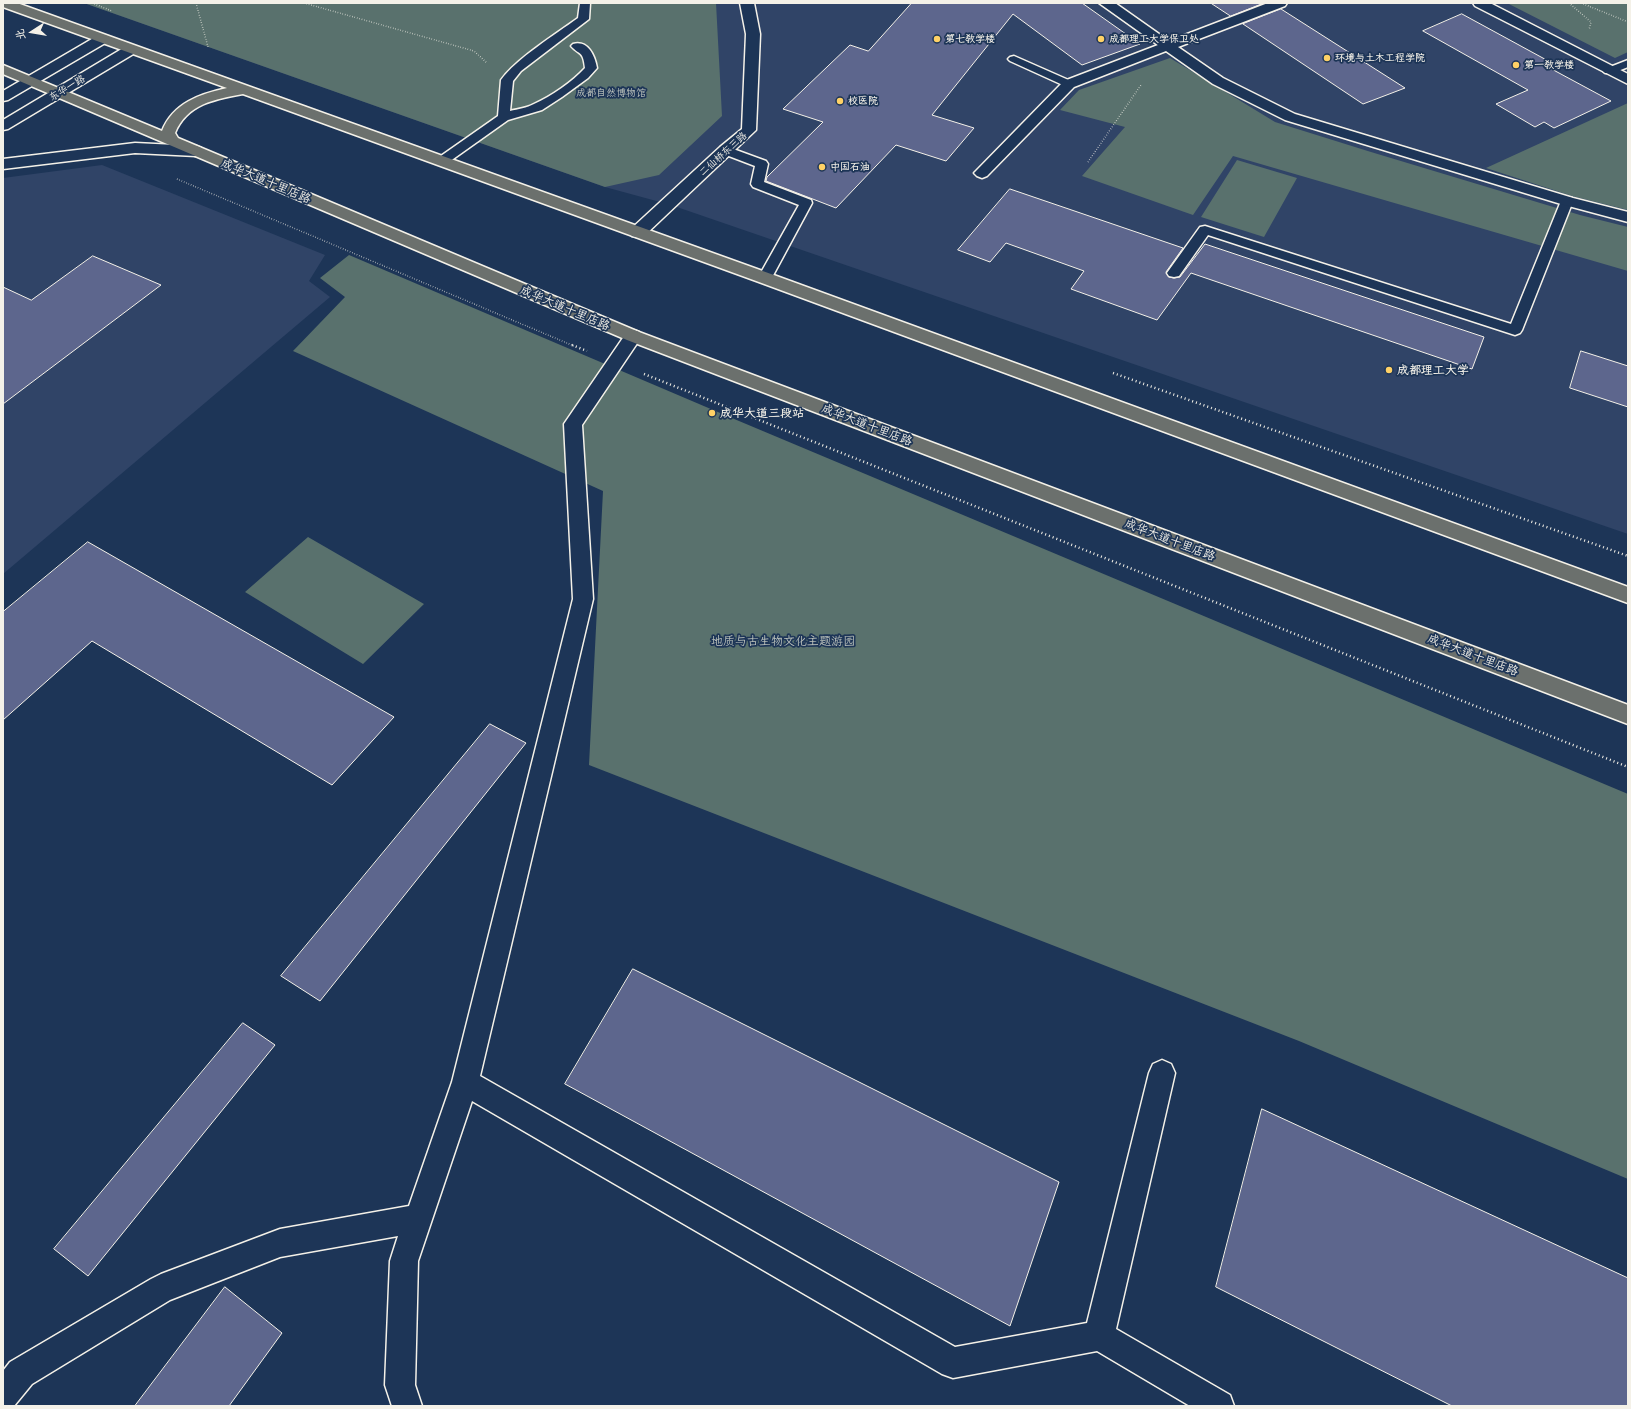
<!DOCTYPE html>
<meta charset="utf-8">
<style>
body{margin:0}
#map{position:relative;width:1631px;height:1409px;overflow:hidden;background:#1d3557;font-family:Mali,"LXGW WenKai TC",sans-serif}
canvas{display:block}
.frame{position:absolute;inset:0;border:4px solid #f4f1e8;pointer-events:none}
.north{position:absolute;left:12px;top:12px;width:40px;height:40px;-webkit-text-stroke:3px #1d3557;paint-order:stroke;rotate:258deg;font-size:11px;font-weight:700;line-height:16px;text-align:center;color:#f4f1e8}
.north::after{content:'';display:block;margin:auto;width:14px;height:18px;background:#f4f1e8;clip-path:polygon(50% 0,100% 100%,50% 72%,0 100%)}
</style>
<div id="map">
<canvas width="1631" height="1409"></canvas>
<div class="frame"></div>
<div class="north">北</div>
</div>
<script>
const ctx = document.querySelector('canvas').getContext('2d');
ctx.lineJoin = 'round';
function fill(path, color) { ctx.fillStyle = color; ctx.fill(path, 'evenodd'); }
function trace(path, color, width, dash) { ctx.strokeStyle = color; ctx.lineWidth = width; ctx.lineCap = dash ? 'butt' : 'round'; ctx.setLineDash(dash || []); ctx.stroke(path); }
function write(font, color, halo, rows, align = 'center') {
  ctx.font = font + ' Mali,"LXGW WenKai TC",sans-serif'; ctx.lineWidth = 3.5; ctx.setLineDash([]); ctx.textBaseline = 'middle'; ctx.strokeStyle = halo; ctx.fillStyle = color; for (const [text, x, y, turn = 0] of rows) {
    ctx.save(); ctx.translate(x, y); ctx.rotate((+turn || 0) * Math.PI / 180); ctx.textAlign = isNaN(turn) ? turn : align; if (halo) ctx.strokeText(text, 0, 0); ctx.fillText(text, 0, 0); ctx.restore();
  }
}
fill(new Path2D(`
 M84 3H1628V534L671 205 605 187Z
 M102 165 325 255 309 281 330 297 3 574V178Z`), '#304467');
fill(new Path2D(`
 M84 3H716L722 116 659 175 605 187Z
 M1507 3H1628V52L1615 58Z
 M1170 58 1275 122 1371 152 1580 215 1628 227V271L1233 156 1193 215 1082 176 1125 127 1060 110 1079 90Z
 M1628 103V210L1572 196 1486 168Z
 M1237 160 1297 178 1264 237 1201 217Z
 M349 255 739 421 1628 794V1179L1299 1041 589 765 603 491 293 351 345 297 320 278Z
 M308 537 424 604 363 664 245 592Z`), '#59716d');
const building = new Path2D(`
 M912 3H1082L1140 44 1082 65 1013 14 932 115 974 128 946 161 896 145 836 208 766 181 767 177 823 122 783 109 850 45 868 51Z
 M1211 3H1264L1231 16Z
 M1281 9 1405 88 1363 104 1243 24Z
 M1462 14 1552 63 1546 66 1611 101 1554 128 1544 122 1535 127 1496 104 1528 90 1423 31Z
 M1010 189 1183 248 1166 272 1169 277 1174 278 1180 277 1205 244 1484 337 1472 369 1191 273 1157 320 1071 289 1084 271 1006 243 990 262 958 250Z
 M93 256 161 285 3 404V287L31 300Z
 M1581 351 1628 366V407L1570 388Z
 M88 542 394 717 332 785 92 641 3 720V612Z
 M490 724 526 743 320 1001 281 976Z
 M633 969 1059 1182 1010 1326 565 1084Z
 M243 1023 275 1045 88 1276 54 1249Z
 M1262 1109 1628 1278V1406H1452L1216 1287Z
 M225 1287 282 1333 229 1406H135Z`);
fill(building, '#5d668d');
trace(building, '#f4f1e8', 1);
const service = new Path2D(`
 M580 3H590L589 19 521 71 513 81 510 111C518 109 527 108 534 104 552 96 572 82 585 68 583 50 580 56 571 46L573 44C588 40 595 56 597 68L588 78 562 97 542 110 508 120 446 164H438L436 161 438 158 498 116 501 80C516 59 556 34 578 18Z
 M1014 56 1073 82 1075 84 1073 86H1065L1010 61 1008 59 1010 57Z
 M1628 60V67L1613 73H1605L1603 71 1605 69Z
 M725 146 766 161 768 164 764 182 811 200 812 203 770 281 765 282 760 281 758 278 799 205 753 187 751 184 755 166 721 153 719 150 721 147Z
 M1567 197 1572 198 1573 201 1522 330 1520 333 1515 335 1208 235 1179 276 1174 277 1169 276 1167 273 1200 227 1205 226 1511 324 1561 201 1562 198Z`);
const minor = new Path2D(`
 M740 3H754L760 34 756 130 644 236 638 237 632 236 630 232 632 228 720 147 742 129 746 34Z
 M1099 3H1115L1169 41 1268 3H1287L1285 6 1178 47 1223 78 1295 114 1573 198 1628 212V222L1561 204 1285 120 1213 84 1166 51 1074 87 987 176 982 178 977 176 974 173 977 170 1064 81 1158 45Z
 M1473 3H1490L1628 74V84L1475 6Z
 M633 330 639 332 642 336 582 425 593 599 480 1076 955 1347 1087 1323 1149 1073 1153 1064 1162 1060 1171 1064 1175 1073 1116 1329 1230 1395 1234 1406H1190L1097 1351 953 1378 942 1374 472 1101 418 1261 415 1385 422 1406H392L385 1385 390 1261 398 1236 280 1257 170 1300 32 1384 14 1406H3V1371L10 1362 151 1279 161 1274 280 1229 409 1206 452 1082 573 599 564 424 627 332Z`);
const tertiary = new Path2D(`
 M102 35 107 36 109 39 107 42 8 100 3 101V91L97 36Z
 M130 46 135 47 137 50 135 53 8 129 3 130V120L125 47Z
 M135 143 196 146 201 148 204 151 201 154 196 156 135 153 3 169V159Z`);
const primary = new Path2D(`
 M3 3H17L771 274 1628 587V603L759 282 243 94C215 99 187 104 175 133L178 138 639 332 1628 705V724L627 340 3 74V65L162 131C173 103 200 94 227 88L3 7Z`);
trace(service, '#f4f1e8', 3);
trace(minor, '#f4f1e8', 3);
trace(tertiary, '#f4f1e8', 3);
trace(primary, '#f4f1e8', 3);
trace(new Path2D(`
 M92 3 112 11
 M196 3 208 47
 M304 3 474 51 487 63
 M1569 3 1591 22 1589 30
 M1581 3 1628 22
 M1088 162 1141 85
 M177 179 574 346`), '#f4f1e8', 1.5, [0.5, 2]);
trace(new Path2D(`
 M572 345 587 351
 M1113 373 1628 556
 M644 374 1628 767`), '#f4f1e8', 2.5, [1, 3]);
fill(service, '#1d3557');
fill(minor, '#1d3557');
fill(tertiary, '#1d3557');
fill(primary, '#6b706d');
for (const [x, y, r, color] of [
 [937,39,4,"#ffd166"],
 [1101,39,4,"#ffd166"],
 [1327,58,4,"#ffd166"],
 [1516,65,4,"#ffd166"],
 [840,101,4,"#ffd166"],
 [822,167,4,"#ffd166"],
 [1389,370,4,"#ffd166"],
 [712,413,4,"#ffd166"]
]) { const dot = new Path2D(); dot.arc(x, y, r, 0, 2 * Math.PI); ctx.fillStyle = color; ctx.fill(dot); trace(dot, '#1d3557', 1.5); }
write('bold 10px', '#f4f1e8', '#1d3557', [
 ["第七教学楼",945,39],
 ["成都理工大学保卫处",1109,39],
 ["环境与土木工程学院",1335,58],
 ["第一教学楼",1524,65],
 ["校医院",848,101],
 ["中国石油",830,167]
], 'left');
write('10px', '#f4f1e8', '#1d3557', [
 ["东华一路",67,88,-31],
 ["二仙桥东三路",723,154,-42]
]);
write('10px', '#bec4bd', '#1d3557', [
 ["成都自然博物馆",611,93]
]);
write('12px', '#f4f1e8', '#1d3557', [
 ["成华大道十里店路",266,181,23],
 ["成华大道十里店路",565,308,23],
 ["成华大道十里店路",867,425,21],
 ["成华大道十里店路",1170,540,21],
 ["成华大道十里店路",1473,655,21]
]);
write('bold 12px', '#f4f1e8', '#1d3557', [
 ["成都理工大学",1397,370],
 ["成华大道三段站",720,413]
], 'left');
write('12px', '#bec4bd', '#1d3557', [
 ["地质与古生物文化主题游园",783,641]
]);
</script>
